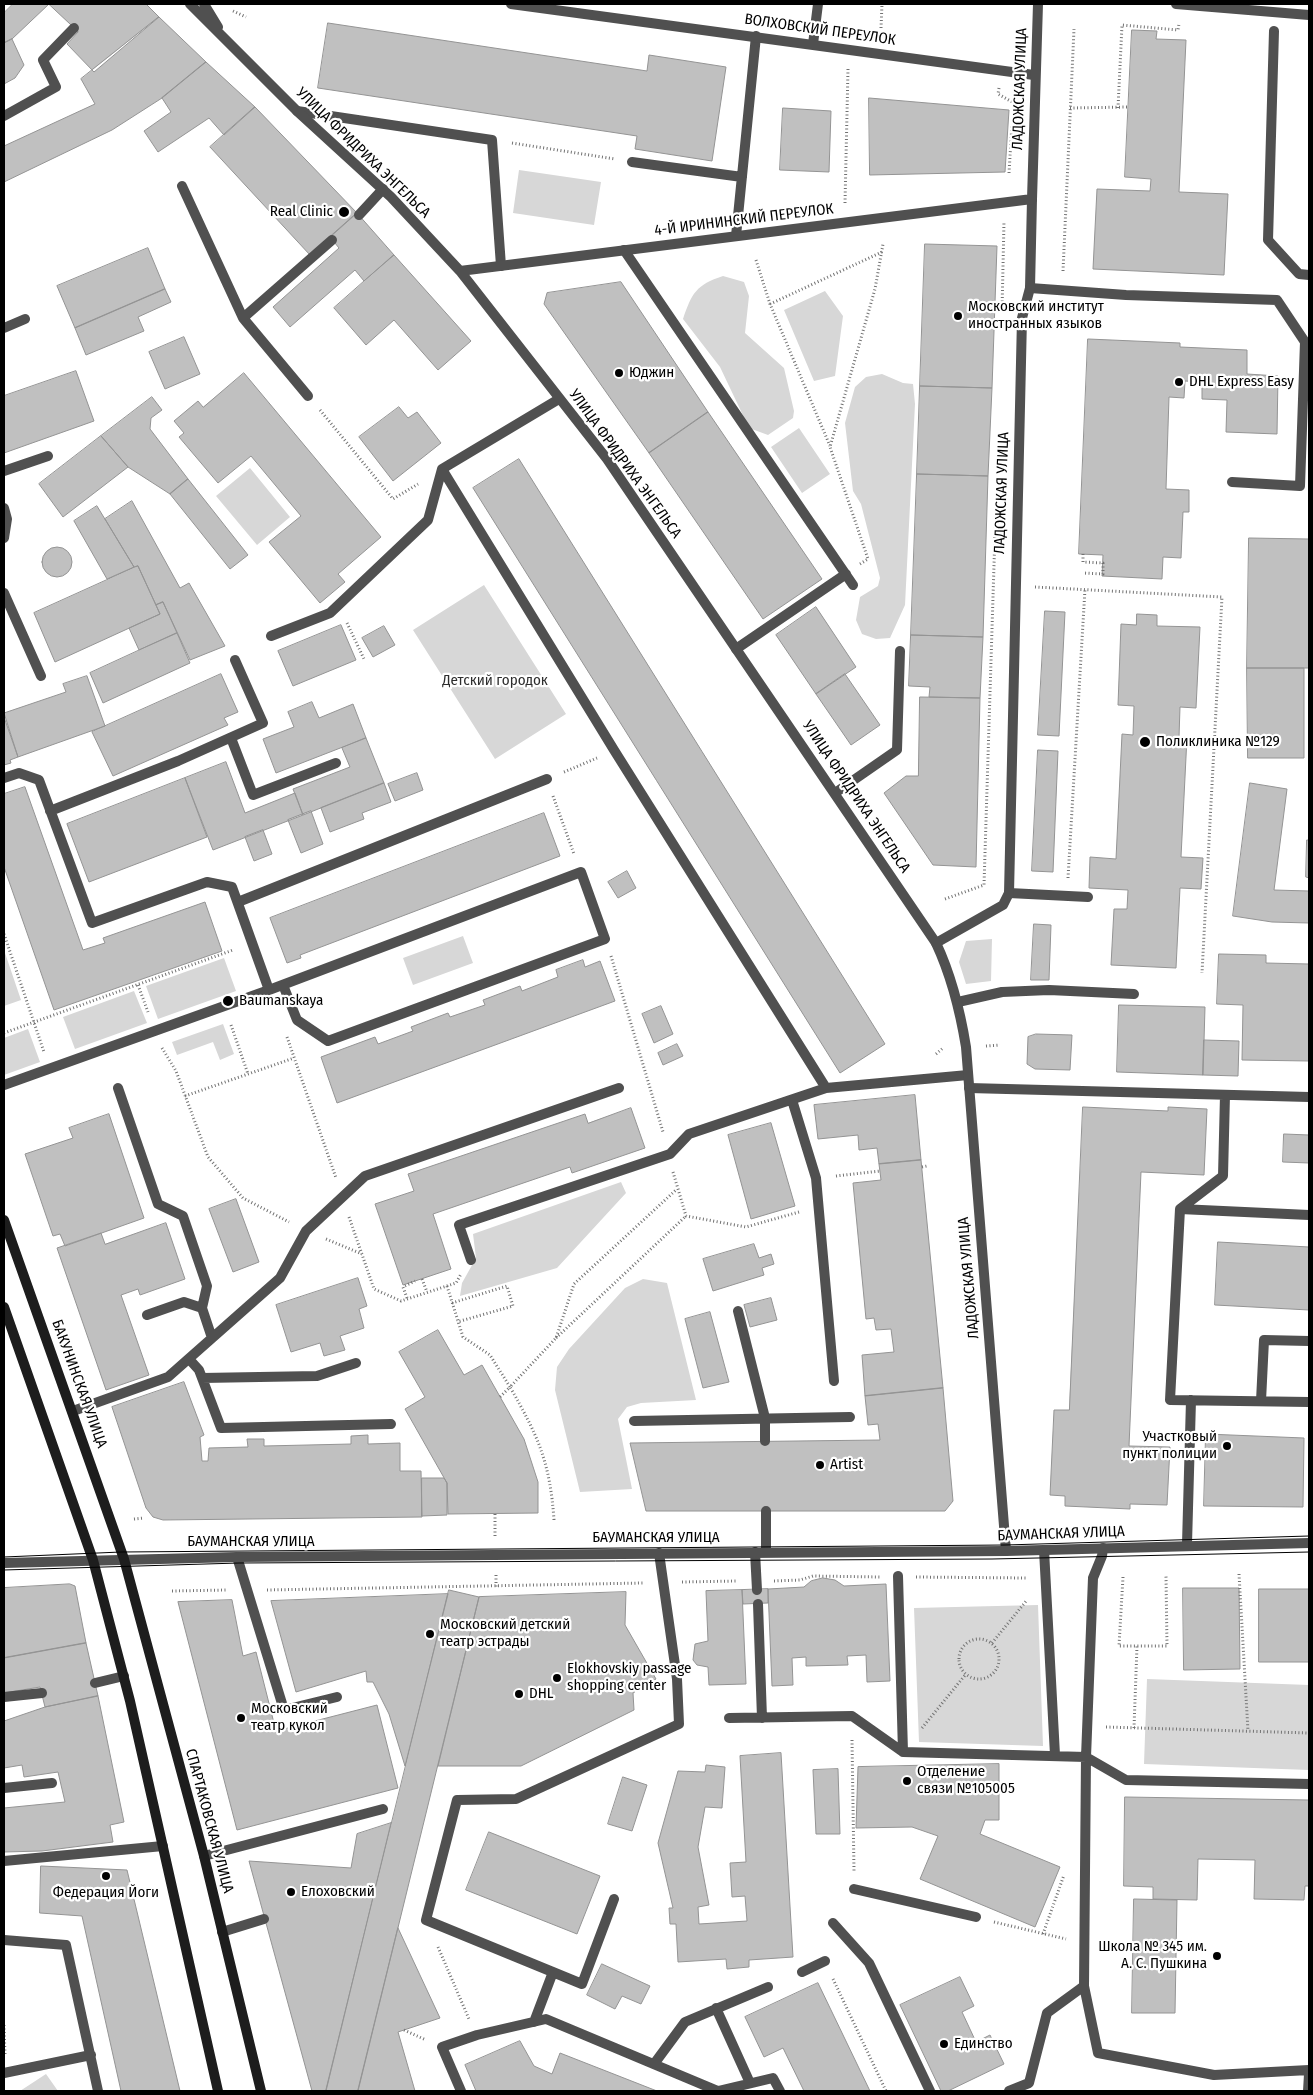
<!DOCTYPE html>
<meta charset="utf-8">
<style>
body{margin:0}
#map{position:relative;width:1313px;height:2095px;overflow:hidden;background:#fff;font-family:"Fira Sans Condensed",sans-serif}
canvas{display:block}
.frame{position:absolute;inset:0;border:5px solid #000;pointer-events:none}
</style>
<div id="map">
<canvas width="1313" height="2095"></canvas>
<div class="frame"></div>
</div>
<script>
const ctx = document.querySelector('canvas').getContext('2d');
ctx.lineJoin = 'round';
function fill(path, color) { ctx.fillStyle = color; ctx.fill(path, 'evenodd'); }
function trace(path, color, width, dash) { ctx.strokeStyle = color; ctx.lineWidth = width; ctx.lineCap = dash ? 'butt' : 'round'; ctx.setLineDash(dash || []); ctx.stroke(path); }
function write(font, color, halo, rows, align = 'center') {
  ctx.font = font + ' "Fira Sans Condensed",sans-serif'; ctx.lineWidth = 4.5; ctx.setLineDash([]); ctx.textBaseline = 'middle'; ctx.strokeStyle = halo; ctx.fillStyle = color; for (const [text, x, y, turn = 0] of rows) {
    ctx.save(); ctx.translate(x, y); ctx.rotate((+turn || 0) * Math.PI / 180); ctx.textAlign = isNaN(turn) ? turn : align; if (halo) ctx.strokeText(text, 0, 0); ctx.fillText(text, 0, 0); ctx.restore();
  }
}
fill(new Path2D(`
 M519 170 601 182 594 225 513 213Z
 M723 276 744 282 749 296 745 333 784 368 794 411 793 418 768 435 749 428 720 367 683 319C692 293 696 285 723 276Z
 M825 291 843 316 835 376 814 381 784 310Z
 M882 374 903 383 913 384 915 404 905 605 890 638 876 639 862 634 856 620 860 597 878 586 880 578 861 504 853 491 845 423 855 387 866 377Z
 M799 428 830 474 802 493 771 447Z
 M250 468 290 517 257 545 216 496Z
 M484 585 566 714 495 759 413 630Z
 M463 936 473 963 413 985 403 958Z
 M992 939 991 981 966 984 959 962 966 941Z
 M4 950 21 1000 4 1006Z
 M224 958 236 991 158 1019 146 986Z
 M134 991 147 1023 75 1049 63 1017Z
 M223 1024 234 1054 220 1060 213 1042 177 1055 172 1042Z
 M28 1029 40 1062 4 1075V1038Z
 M621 1182 626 1193 557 1268 460 1296 462 1283 476 1258 473 1234Z
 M643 1279 667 1283 696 1400 641 1403 627 1407 618 1419 632 1489 580 1492 555 1390 557 1367 569 1349 625 1288Z
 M1038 1605 1043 1746 919 1742 914 1608Z
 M1147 1679 1309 1685V1770L1144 1764Z
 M46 2074 58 2091H20Z`), '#d7d7d7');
const building = new Path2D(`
 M13 4H49L12 39 4 43V13Z
 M49 4H146L159 17 94 72 67 44 78 32Z
 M159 17 206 62 162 98 112 130 4 182V146L95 104 81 79Z
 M328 23 647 71 649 55 726 67 712 161 635 149 637 136 318 88Z
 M1132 30 1157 31 1156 39 1186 40 1179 192 1228 194 1224 275 1093 269 1097 189 1150 191 1151 179 1125 177Z
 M12 39 24 65 15 78 4 84V43Z
 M206 62 255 107 224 135 209 118 158 152 144 131 171 112 162 98Z
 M869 98 1009 110 1005 172 870 175Z
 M255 107 357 213 310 255 210 147Z
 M783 108 831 111 829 172 780 170Z
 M357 213 394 255 364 281 355 270 290 327 273 307 339 248 330 237Z
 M925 244 997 246 992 388 920 386Z
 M148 248 165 289 75 328 57 286Z
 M394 255 471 341 438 370 394 320 366 345 334 308Z
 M621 282 708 412 649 453 544 304 547 293Z
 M165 289 171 302 138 317 144 331 86 355 75 328Z
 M184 337 200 374 165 389 149 352Z
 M1088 339 1180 343V347L1247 350V374L1278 376 1277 434 1226 432 1227 400 1202 399V382L1185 381 1184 398 1169 397 1166 489 1189 490V512H1183L1181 558 1163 557 1162 579 1102 576 1103 555 1079 554Z
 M76 371 94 421 4 453V396Z
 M244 373 381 537 338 574 345 582 320 603 269 542 301 516 251 456 218 483 179 437 184 433 174 421 198 401 203 407Z
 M920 386 992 388 988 476 917 474Z
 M152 397 162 410 151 418 150 429 188 479 170 494 128 467 101 436Z
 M399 407 408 418 417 412 441 443 393 481 359 437Z
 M708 412 822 579 763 619 649 453Z
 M101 436 128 467 63 517 39 484Z
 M519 459 885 1044 840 1073 473 488Z
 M917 474 988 476 983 637 911 635Z
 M188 479 248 555 230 569 170 494Z
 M132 501 180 588 189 583 225 646 190 660 163 602 156 605 138 566 134 567 105 519Z
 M97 506 134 567 107 579 74 521Z
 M1249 538 1309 539V668H1247Z
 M42 562a15 15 0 1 1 30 0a15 15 0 1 1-30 0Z
 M138 566 160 614 55 662 34 613Z
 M163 602 177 633 139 650 129 628 160 614 156 605Z
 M816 607 856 667 816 694 776 635Z
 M1045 611 1065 612 1059 736 1038 735Z
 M1137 614 1157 615V626L1200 627 1196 708 1180 707 1179 737H1187L1181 857 1203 858 1201 889 1180 888 1176 968 1111 965 1114 909H1127L1128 890 1089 888 1090 857 1116 859 1122 734 1133 735 1134 706 1118 705 1121 624 1136 625Z
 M341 625 356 660 293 686 278 651Z
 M384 626 395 645 373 657 362 638Z
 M177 633 190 663 103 703 90 673Z
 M911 635 983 637 980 698 929 697 930 687 909 686Z
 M1247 668H1304V758H1248Z
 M221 674 238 712 224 718 228 725 113 776 92 732Z
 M845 674 880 725 851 745 816 694Z
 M87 676 105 726 18 757 4 713 66 692 63 684Z
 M920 697 980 698 976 867 933 865 884 793 906 776H918Z
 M312 702 319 718 353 704 366 738 276 773 263 739 294 727 288 712Z
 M4 717 18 757 10 760 11 763 4 765Z
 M366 738 384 783 303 815 293 789 350 767 342 748Z
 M1038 750 1058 751 1053 872 1032 871Z
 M226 762 245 813 295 793 303 815 213 850 185 778Z
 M417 773 423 790 395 801 388 784Z
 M185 778 207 837 89 882 67 824Z
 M384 783 391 802 362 813 364 819 330 832 321 808Z
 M1250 783 1287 789 1274 890 1309 891V923L1272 922 1233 916Z
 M25 787 83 950 105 943 103 938 205 902 222 951 54 1010 4 867V794Z
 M311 811 323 844 301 853 288 820Z
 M544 813 560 856 300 955 301 958 287 963 270 918Z
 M263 830 272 854 254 861 245 837Z
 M1307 840H1309V878L1306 877Z
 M627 871 636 888 618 898 608 882Z
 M1034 924 1051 925 1049 980H1031Z
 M1219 954 1266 955V963L1309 964V1061L1242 1060 1243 1005 1217 1004Z
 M583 960 585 967 600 961 615 1001 337 1103 321 1057 375 1037 378 1044 413 1031 411 1027 448 1013 450 1017 485 1005 483 1000 520 986 522 991 558 977 556 970Z
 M1119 1005 1205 1007 1203 1075 1117 1072Z
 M661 1006 673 1034 654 1043 642 1014Z
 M1036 1034 1072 1035 1070 1070 1035 1069 1027 1064 1028 1037Z
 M1204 1040 1239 1041 1238 1076 1203 1075Z
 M677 1044 683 1056 663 1065 658 1053Z
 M915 1095 921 1160 879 1164 877 1148 859 1150 858 1135 818 1139 814 1105Z
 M1083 1107 1168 1111V1107L1207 1109 1204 1175 1141 1172 1129 1446 1170 1447 1167 1505 1130 1504V1509L1065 1506V1496L1050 1495 1054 1410H1069Z
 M631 1108 645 1148 572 1173 570 1167 433 1214 451 1269 403 1285 375 1204 414 1191 408 1174 585 1114 588 1123Z
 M109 1114 144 1218 65 1246 60 1234 53 1236 25 1154 73 1138 69 1128Z
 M771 1123 795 1206 751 1219 728 1135Z
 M1284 1134 1309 1135V1163L1283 1162Z
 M921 1160 943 1388 865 1396 862 1355 894 1352 891 1329 876 1330 874 1318 866 1319 853 1183 881 1180 879 1164Z
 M236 1199 259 1262 233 1272 209 1209Z
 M166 1223 185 1279 140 1295 138 1289 121 1295 149 1375 106 1390 57 1248 101 1233 105 1244Z
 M1218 1242 1309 1247V1310L1215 1305Z
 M754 1244 759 1258 771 1254 774 1264 762 1268 764 1275 713 1291 703 1259Z
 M358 1278 367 1306 359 1309 364 1328 340 1336 345 1350 324 1356 320 1343 291 1352 276 1305Z
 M771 1298 777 1320 750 1327 744 1305Z
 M710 1312 729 1382 703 1388 685 1319Z
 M438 1330 464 1375 482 1365 524 1439 538 1482V1513L448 1514 447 1483 405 1409 425 1397 399 1352Z
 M184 1382 204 1435 200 1437 202 1461H208L209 1448 248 1447 247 1439H264V1446L351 1444V1436L368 1435V1444L400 1443V1471H421L422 1517 163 1520 153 1517 146 1508 112 1407Z
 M943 1388 953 1501 945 1511H646L630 1443 880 1440 878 1424 868 1425 865 1396Z
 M1206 1434 1304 1438 1303 1507 1204 1506Z
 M422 1478H444L447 1483V1515L422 1516Z
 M823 1578 835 1580 844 1586 886 1584 890 1681 867 1682 866 1655 847 1656 848 1665 806 1666V1657L792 1658 793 1685 772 1686 768 1589 804 1587 811 1581Z
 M70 1584 75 1586 86 1643 4 1658V1588Z
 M1183 1588H1239L1240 1669 1184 1670Z
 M768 1589V1603L743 1604 742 1590Z
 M1259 1589H1309V1662H1259Z
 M449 1590 479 1597 429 1801 358 2091H326Z
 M742 1590 746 1684 709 1685 708 1667 697 1665 693 1660 695 1644 708 1641 706 1591Z
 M626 1592 625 1625 656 1679 633 1693 634 1710 521 1766H438L479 1597Z
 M448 1594 405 1766 389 1714 373 1682H367L366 1671 296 1692 271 1601Z
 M232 1600 243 1656 256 1652 276 1731 377 1705 398 1788 237 1830 178 1602Z
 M86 1643 98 1696 45 1707 40 1687 4 1693V1658Z
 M98 1696 124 1822 110 1825 113 1842 42 1851 4 1852V1808L65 1802 58 1772 24 1777 22 1765 4 1768V1721L45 1707Z
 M781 1753 793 1957 749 1960V1967L727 1969 726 1959 678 1962 676 1924H670L669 1908H673L658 1843 678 1771 705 1772 706 1765 725 1767 722 1808 705 1807 698 1847 709 1905 698 1907 699 1924 747 1921 745 1896 732 1897 730 1863 746 1862 740 1756Z
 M999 1764V1820H985L980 1834 1060 1867 1035 1927 920 1879 938 1836 912 1827 856 1828 858 1767Z
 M838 1769 840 1834H816L813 1770Z
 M623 1777 647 1785 632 1831 608 1824Z
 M1125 1797 1309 1800V1886H1305L1304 1900 1254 1899 1255 1860 1198 1859 1197 1900 1153 1899V1887L1124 1886Z
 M391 1823 326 2091H312L249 1861 351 1868 357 1834Z
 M489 1832 600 1876 577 1934 466 1890Z
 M41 1866 127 1870 180 2091H121L82 1916 40 1913Z
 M1134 1899 1177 1900 1175 2013H1132Z
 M398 1928 440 2018 398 2032 415 2091H358Z
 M602 1964 650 1986 641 2004 622 1996 615 2009 587 1995Z
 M960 1977 974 2006 962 2012 976 2042 990 2035 1004 2064 948 2091H941L900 2005Z
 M818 1983 870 2091H804L783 2048 764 2057 745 2017Z
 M520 2041 534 2066 552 2074 560 2053 657 2091H476L465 2065Z`);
fill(building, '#c0c0c0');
trace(building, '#949494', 1);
trace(new Path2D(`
 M233 11 246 17
 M881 28 882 4
 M999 88 998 94 1014 103V106
 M1070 108 1128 107
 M1118 108 1122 25 1178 30 1179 24
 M512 143 615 159
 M1009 173 1012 124
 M845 203 848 69
 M756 260 770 304 830 446
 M1063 271 1074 29
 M770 304 882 252
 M1002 312 1004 221
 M320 410 393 499 418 484
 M1083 554V562L1103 563V574L1083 573
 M860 564 868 559 830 447 875 289 883 244
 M1035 587 1222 597 1202 973
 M347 623 364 659
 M564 772 597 758
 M553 796 574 854
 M1068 878 1085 589
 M945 899 984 885 996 501
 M4 934 44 1052
 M611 956 663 1132
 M138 985 148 1012
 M231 1025 248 1074
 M4 1033 233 950
 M287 1037 336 1178
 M986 1046 1000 1045
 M162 1048 176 1071 208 1157 243 1198 289 1222
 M936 1054 943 1048
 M185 1096 294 1058
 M922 1167 927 1166
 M673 1172 686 1216 746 1227 799 1212
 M836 1176 880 1171
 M349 1217 374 1289 401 1301 456 1283 461 1274
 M326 1239 362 1254
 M422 1279 427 1292
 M447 1286 463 1337 490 1355 510 1387 500 1397
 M407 1298 403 1287 415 1281
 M452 1303 507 1286 513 1306 457 1322
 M556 1338 686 1216
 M495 1514V1536
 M134 1519 144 1518
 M554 1520C550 1462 538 1436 510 1387L556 1338 574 1284 677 1189
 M1239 1574 1248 1731
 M496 1575V1587
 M916 1577 1027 1578
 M1123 1577 1119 1646H1167L1166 1576
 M774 1581 800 1580 813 1576 880 1577
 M682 1582 738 1581
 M267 1590 643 1583
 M172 1591 228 1590
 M959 1659a20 20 0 1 1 40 0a20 20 0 1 1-40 0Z
 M992 1643 1027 1600
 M1106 1727 1309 1733
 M922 1728 966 1674
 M1134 1728 1137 1646
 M852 1740 854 1871
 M994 1922 1066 1939
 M1043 1934 1064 1875
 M438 1947 469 2019
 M833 1979 886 2091
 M4 2025 5 2054
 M404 2030 426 2040`), '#727272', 3, [1, 2.5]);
trace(new Path2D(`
 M1274 31 1268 240 1299 274 1309 275
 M813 44 818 4
 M297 111 492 140 501 266
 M4 116 56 87 43 60 74 28
 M632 162 742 177
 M182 186 243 318 308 396
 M359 215 383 189
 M736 236 756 36
 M624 250 853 585
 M1030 288 1126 295 1277 300 1305 342 1300 486 1232 482
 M243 318 332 240
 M4 328 25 319
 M442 469 614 750 826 1088
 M4 471 48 456
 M4 508 7 519 4 538
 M4 593 41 676
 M271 636 330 613 428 520 442 469 559 399
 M736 649 846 574
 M231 738 253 795 336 763
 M4 778 19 773 39 780 92 923 207 882 232 887 269 990
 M835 793 897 750 900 651
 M50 811 178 761 263 723 235 660
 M1009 893 1088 897
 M238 902 547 779
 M958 1002 1002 992 1049 990 1134 994
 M4 1085 269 990 581 872 605 939 328 1041 297 1020 283 985
 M118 1088 158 1204 183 1216 207 1286 202 1308 212 1338
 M969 1088 1309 1097
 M1225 1095 1223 1176 1180 1209 1170 1400 1309 1402
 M792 1100 816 1178 834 1381
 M1180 1209 1309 1215
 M471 1260 459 1225 670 1154 689 1134 826 1088 968 1075
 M738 1311 765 1418V1441
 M147 1315 184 1302 202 1308
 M189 1359 199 1370 221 1428 391 1424
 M202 1378 317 1376 356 1363
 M1261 1401 1264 1340 1309 1341
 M73 1411 168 1377 280 1278 306 1231 365 1176 619 1088
 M634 1421 850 1417
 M766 1511V1552
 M1187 1544 1191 1400
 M1103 1548 1102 1556 1093 1578 1086 1757 1084 1986 1098 2053 1214 2075 1309 2070
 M1044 1550 1055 1755
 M755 1552 757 1590
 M237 1557 284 1710 337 1697
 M898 1576 903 1752
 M758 1604 762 1718
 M95 1683 124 1676
 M4 1697 42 1693
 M729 1718 852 1716 903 1752 1086 1757 1126 1780 1309 1784
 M4 1788 52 1783
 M204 1856 383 1809
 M4 1861 163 1846
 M854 1889 976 1917
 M614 1899 582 1984 426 1920 457 1800 516 1799 679 1724 677 1679 659 1553
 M833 1923 869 1963 930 2091
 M222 1932 264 1919
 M4 1940 66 1945 98 2091
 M802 1972 825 1961
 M716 2008 750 2083
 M534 2022 553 1972
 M654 2064 685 2022 768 1987
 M4 2073 91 2055
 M461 2091 442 2047 477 2035 546 2019 718 2091 773 2078 780 2091
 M1009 2091 1029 2083 1047 2013 1084 1986
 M1308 2091 1309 2074`), '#505050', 10);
trace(new Path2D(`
 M1009 893 1022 318 1030 288`), '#505050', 10);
trace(new Path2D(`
 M511 4 1034 75
 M1176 4 1309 15
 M1030 288 1032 199
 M936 943 1003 905 1009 893
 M4 1563 237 1557 1006 1551`), '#505050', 10);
trace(new Path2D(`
 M190 4 297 111 391 197 460 271 607 459 936 943C952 977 960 1010 966 1047L1006 1551 1309 1543
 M204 4 218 27
 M460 271 1032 199 1038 4`), '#505050', 10);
trace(new Path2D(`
 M4 1220 124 1559 204 1856 261 2091
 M4 1307 93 1560 130 1701 218 2091`), '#1d1d1d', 10);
trace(new Path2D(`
 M4 1557 121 1552 1005 1545 1309 1536
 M4 1570 239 1563 992 1559 1309 1552`), '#000', 1);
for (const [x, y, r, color] of [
 [344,212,6,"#000"],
 [958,316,5,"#000"],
 [619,373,5,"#000"],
 [1179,382,5,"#000"],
 [1145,742,6,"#000"],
 [228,1001,6,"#000"],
 [1227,1446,5,"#000"],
 [820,1465,5,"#000"],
 [430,1634,5,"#000"],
 [557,1678,5,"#000"],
 [519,1694,5,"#000"],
 [241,1718,5,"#000"],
 [907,1781,5,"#000"],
 [106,1876,5,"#000"],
 [291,1892,5,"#000"],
 [1217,1956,5,"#000"],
 [944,2044,5,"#000"]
]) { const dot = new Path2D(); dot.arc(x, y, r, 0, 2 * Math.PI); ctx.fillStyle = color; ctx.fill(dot); trace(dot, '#fff', 2); }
write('15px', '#000', '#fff', [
 ["ВОЛХОВСКИЙ ПЕРЕУЛОК",820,30,8],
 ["ЛАДОЖСКАЯ УЛИЦА",1020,89,-88],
 ["УЛИЦА ФРИДРИХА ЭНГЕЛЬСА",363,153,44],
 ["4-Й ИРИНИНСКИЙ ПЕРЕУЛОК",744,220,-7],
 ["УЛИЦА ФРИДРИХА ЭНГЕЛЬСА",625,464,54],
 ["ЛАДОЖСКАЯ УЛИЦА",1002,493,-88],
 ["УЛИЦА ФРИДРИХА ЭНГЕЛЬСА",856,797,56],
 ["ЛАДОЖСКАЯ УЛИЦА",969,1278,-95],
 ["БАКУНИНСКАЯ УЛИЦА",79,1384,70],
 ["БАУМАНСКАЯ УЛИЦА",1061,1534,-2],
 ["БАУМАНСКАЯ УЛИЦА",656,1538],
 ["БАУМАНСКАЯ УЛИЦА",251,1542],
 ["СПАРТАКОВСКАЯ УЛИЦА",209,1821,75]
]);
write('15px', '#000', '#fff', [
 ["Real Clinic",333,212,"right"],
 ["Московский институт",968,307],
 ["иностранных языков",968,324],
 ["Юджин",629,373],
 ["DHL Express Easy",1189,382],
 ["Поликлиника №129",1156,742],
 ["Baumanskaya",239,1001],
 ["Участковый",1217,1437,"right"],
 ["пункт полиции",1217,1454,"right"],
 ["Artist",830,1465],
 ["Московский детский",440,1625],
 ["театр эстрады",440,1642],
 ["Elokhovskiy passage",567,1669],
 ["shopping center",567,1686],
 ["DHL",529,1694],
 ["Московский",251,1709],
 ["театр кукол",251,1726],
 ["Отделение",917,1772],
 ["связи №105005",917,1789],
 ["Елоховский",301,1892],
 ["Федерация Йоги",106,1893,"center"],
 ["Школа № 345 им.",1207,1947,"right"],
 ["А. С. Пушкина",1207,1964,"right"],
 ["Единство",954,2044]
], 'left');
write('15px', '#2e2e2e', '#fff', [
 ["Детский городок",495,681]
]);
</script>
